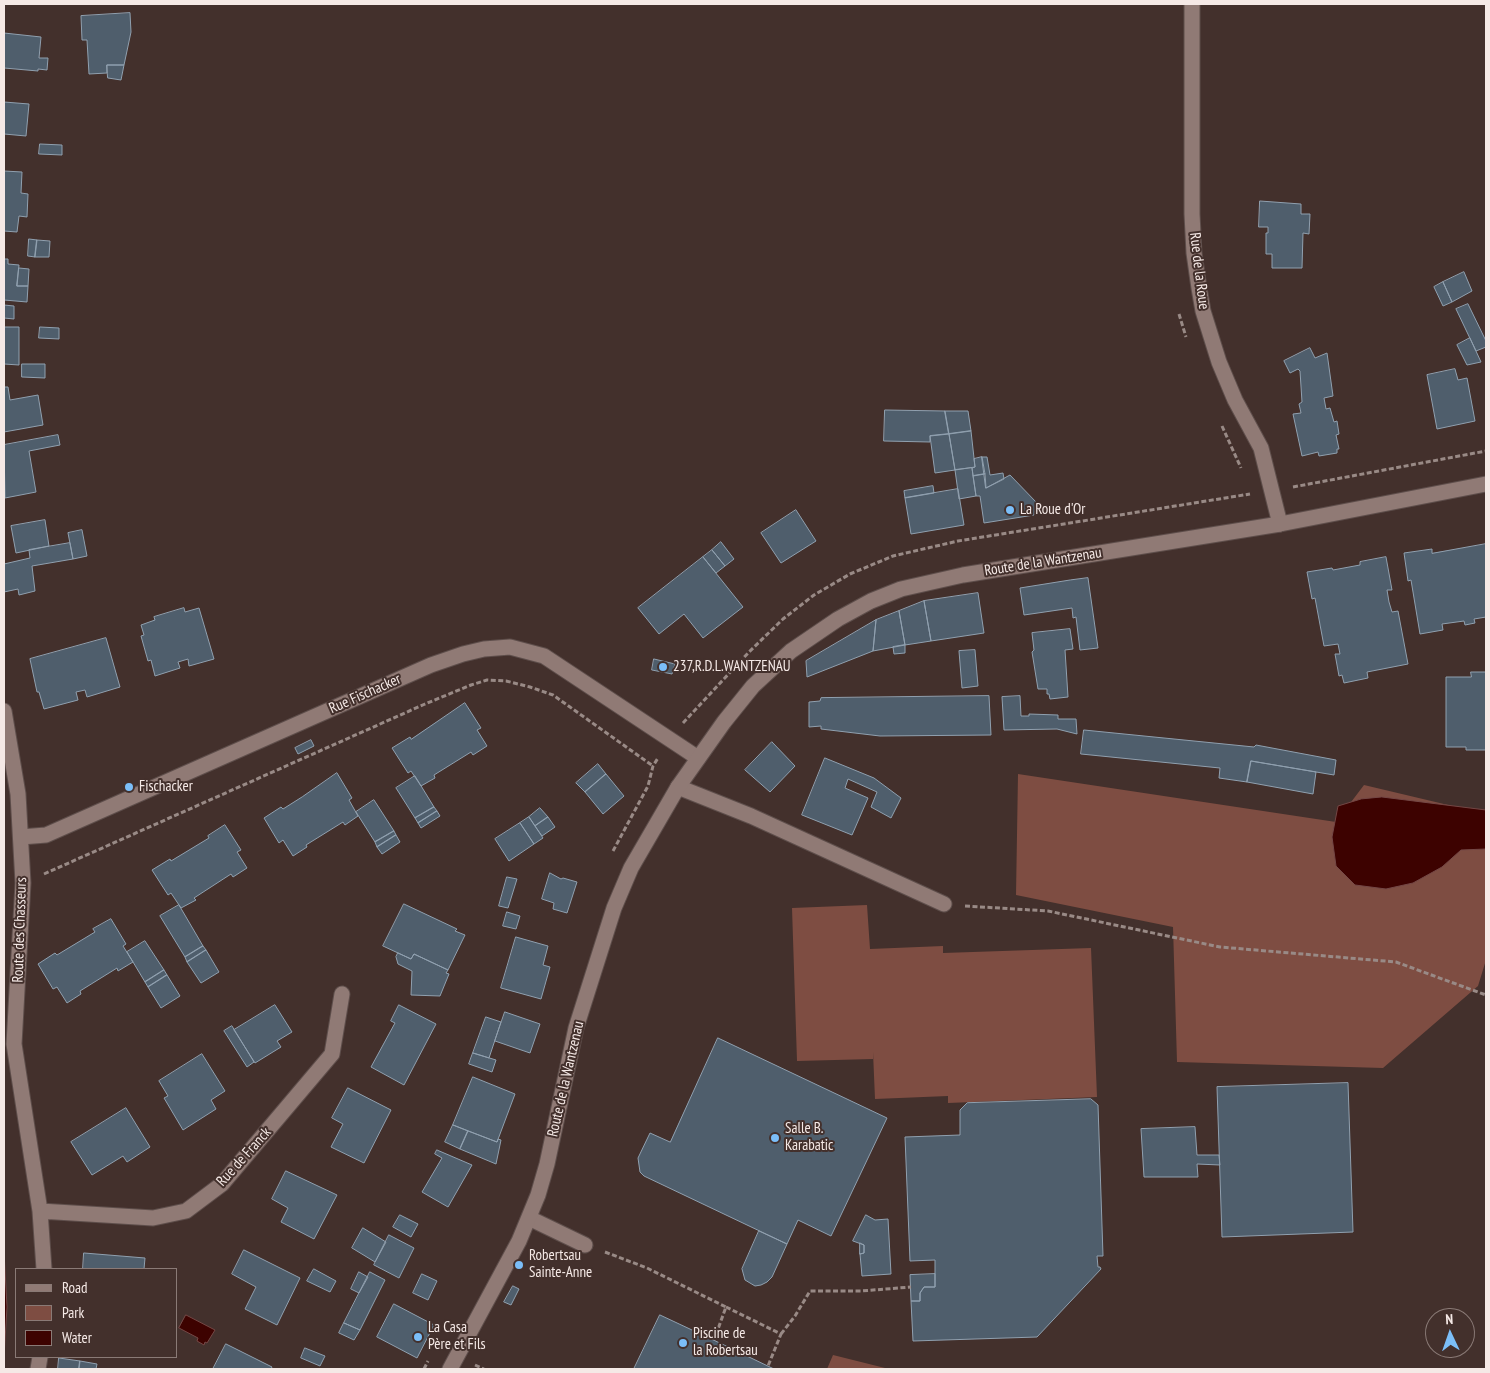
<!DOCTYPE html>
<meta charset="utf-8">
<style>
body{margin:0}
#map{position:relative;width:1490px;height:1373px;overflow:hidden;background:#43302c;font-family:"PT Sans Narrow",sans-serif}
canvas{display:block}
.frame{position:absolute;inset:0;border:5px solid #f5e9e6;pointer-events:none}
.legend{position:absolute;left:15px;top:1268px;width:162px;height:90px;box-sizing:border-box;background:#43302c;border:1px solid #8a7a76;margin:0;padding:6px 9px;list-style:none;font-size:15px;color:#f5e9e6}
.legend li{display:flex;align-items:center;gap:10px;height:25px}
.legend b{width:25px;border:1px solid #8a7a76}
.north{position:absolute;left:1425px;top:1308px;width:50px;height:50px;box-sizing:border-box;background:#43302c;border:1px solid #8a7a76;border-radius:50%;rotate:357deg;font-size:14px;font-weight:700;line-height:20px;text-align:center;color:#f5e9e6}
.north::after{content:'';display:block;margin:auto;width:18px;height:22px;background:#7bbef8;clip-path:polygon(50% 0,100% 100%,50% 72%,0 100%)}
</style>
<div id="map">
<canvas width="1490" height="1373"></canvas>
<div class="frame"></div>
<ul class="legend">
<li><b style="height:6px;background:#907a75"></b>Road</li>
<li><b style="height:14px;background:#7e4d42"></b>Park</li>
<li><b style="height:14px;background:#3d0200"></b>Water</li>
</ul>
<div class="north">N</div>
</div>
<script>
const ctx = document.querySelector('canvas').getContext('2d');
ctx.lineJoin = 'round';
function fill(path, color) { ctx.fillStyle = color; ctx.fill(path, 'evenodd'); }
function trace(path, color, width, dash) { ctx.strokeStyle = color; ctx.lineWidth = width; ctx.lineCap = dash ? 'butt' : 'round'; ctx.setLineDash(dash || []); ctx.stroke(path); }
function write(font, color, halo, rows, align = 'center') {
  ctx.font = font + ' "PT Sans Narrow",sans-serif'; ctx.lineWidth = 4; ctx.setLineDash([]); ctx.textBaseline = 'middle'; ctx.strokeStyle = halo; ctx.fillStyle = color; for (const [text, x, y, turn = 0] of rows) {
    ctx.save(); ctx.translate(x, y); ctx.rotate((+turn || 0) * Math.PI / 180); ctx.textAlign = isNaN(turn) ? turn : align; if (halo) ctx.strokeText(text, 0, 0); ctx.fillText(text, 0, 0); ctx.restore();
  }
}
fill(new Path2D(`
 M1018 774 1336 822 1364 785 1486 814V960L1478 986 1383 1068 1177 1062 1173 927 1016 895Z
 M867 905 870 949 943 946V953L1091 948 1097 1097 948 1103V1096L875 1099 873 1052V1059L797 1061 792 908Z
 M833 1355 889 1369H827Z`), '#7e4d42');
const water = new Path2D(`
 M1382 797 1486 810V849L1461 850 1442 867 1413 883 1386 889 1355 885 1336 866 1332 837 1338 806 1361 799Z
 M4 1251 7 1307 4 1357Z
 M186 1315 215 1330 207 1343 205 1342 204 1345 197 1341 198 1338 179 1328Z`);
fill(water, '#3d0200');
trace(water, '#744745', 1);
const building = new Path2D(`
 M130 13 131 32 124 65H107V73L89 74 87 40H82L81 16Z
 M4 33 41 37 39 58H48L47 70 38 69V71L4 68Z
 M107 65H124L121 80 108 78Z
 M4 102 29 104 26 136 4 134Z
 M40 144 62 145V155L39 154Z
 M4 171 22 172 21 193 28 194 27 217 19 216 17 232 4 231Z
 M1260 201 1301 204V214H1310L1309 234 1303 233 1302 268H1272V254H1266V233H1268V227H1259Z
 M29 239 37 240 35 257 28 256Z
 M37 240 50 241 49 257H35Z
 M4 259H8V264L19 265 17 286H28L27 302 4 300Z
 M19 268 29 269 28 286H17Z
 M1464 272 1472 291 1452 302 1443 282Z
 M1443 282 1452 302 1443 306 1434 287Z
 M1468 304 1486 341V347L1476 351 1456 309Z
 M4 305 14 306V319L4 318Z
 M4 327H19V365L4 364Z
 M40 327 59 328V339L39 338Z
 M1470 338 1481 362 1467 365 1457 345Z
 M1310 348 1315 358 1327 353 1333 396 1324 398 1326 409 1330 408 1334 422 1337 421 1339 434 1336 435 1339 449H1337V453L1319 456 1318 452 1302 456 1293 414 1301 413 1299 404 1302 402 1300 371 1298 369 1290 373 1284 361Z
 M22 364H45V378L22 377Z
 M1455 369 1458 380 1467 378 1475 421 1437 429 1427 375Z
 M4 387H8L10 400 38 395 43 425 4 432Z
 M885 410 945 411 949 434 930 436V442L884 441Z
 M945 411H968L971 431 949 434Z
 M971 431 975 467 955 470 949 434Z
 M949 434 955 470 935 473 930 436Z
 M58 435 60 445 29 451 36 492 5 498 4 445Z
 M982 457 985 474 973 476 972 468 975 467 974 459Z
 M982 457H987L990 475 1003 473 1004 479 986 488Z
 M972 468 976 496 959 499 955 470Z
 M985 474 986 488 1010 475 1036 502 1034 515 984 523 980 496H976L973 476Z
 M933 486 934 493 905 498 904 491Z
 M958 489 964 525 911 534 905 498Z
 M796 510 816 541 781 563 761 533Z
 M45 520 49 546 16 553 11 526Z
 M82 530 87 556 73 559 68 533Z
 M721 542 734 559 725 566 712 550Z
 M70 543 73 559 32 566 35 591 19 595 18 589 4 592V564L30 558 29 550Z
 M1486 544V617L1474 619 1475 623 1465 625 1464 621 1442 624 1443 630 1420 634 1411 580 1408 581 1404 553 1432 549V553Z
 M712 550 725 566 716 573 703 557Z
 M703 557 743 607 703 638 684 614 659 634 638 608Z
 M1386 557 1392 590H1387L1389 602 1392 612 1398 611 1408 664 1367 672 1368 678 1344 683 1342 675 1339 676 1335 654H1340L1338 644 1324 646 1315 598 1312 599 1307 572 1332 568 1333 570 1360 565V562Z
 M1088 578 1098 648 1080 650 1076 617 1073 618 1072 608 1024 615 1020 588 1070 580Z
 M978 593 984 633 931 641 924 601Z
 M924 601 931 641 905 645 899 611Z
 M184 608 185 612 199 608 214 659 189 666 188 659 178 662 180 668 155 676 151 660 148 661 141 636 144 635 141 625 155 620 154 617Z
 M899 611 905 645 873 651 876 620Z
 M876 620 873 651 807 677 806 661Z
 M1070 629 1073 649 1065 650 1068 697 1050 699 1049 694H1047V689H1038L1032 652 1034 650 1032 633Z
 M106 638 120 687 87 697 85 690 76 692 78 700 44 709 39 692H37L30 659Z
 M905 645V653L894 654 893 647Z
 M975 650 978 686 962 688 959 651Z
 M654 659 675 664 672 674 652 670Z
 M1471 672H1486V750H1466V747H1446V677H1471Z
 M989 696 991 735 880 736 821 729V726L809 727V702L820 701 821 698Z
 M1020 696 1021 716H1029V714L1058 715V719H1076L1077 734 1057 729 1004 730 1002 697Z
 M465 703 481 728 477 730 487 746 473 755 471 752 434 775 435 778 421 786 411 771 408 773 392 748 410 737 411 739Z
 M1084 730 1254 747 1256 745 1336 760 1334 775 1251 761 1247 782 1219 778 1220 768 1081 754Z
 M311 740 314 746 298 754 295 748Z
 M772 742 795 766 770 792 745 770Z
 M825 758 874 778 901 798 891 818 871 807 877 792 848 779 845 788 868 798 852 835 802 815Z
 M1251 761 1316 772 1313 794 1247 782Z
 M598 764 606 774 585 792 576 783Z
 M337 773 352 798 349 800 358 816 345 825 343 822 306 845 307 847 293 856 283 840 279 843 264 818 281 807 283 809 302 797Z
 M606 774 624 796 603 814 585 792Z
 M415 776 434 807 415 818 396 788Z
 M374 800 394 831 375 842 356 812Z
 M434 807 437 811 418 823 415 818Z
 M540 808 548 817 535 826 529 817Z
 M437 811 440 816 421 828 418 823Z
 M529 817 543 838 534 844 520 823Z
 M548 817 555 827 542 836 535 826Z
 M520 823 534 844 509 861 495 839Z
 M225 825 241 850 237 852 247 868 233 877 231 874 194 898 196 900 181 908 171 893 168 895 152 870 170 859 171 861 209 838 208 836Z
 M394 831 396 835 377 847 375 842Z
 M396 835 400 842 382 854 377 847Z
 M550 873 561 879 563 878 577 882 567 913 553 909 554 903 542 899Z
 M507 877 517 879 508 908 499 906Z
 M404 904 457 929 455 931 465 935 448 970 414 954 411 959 383 946Z
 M179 905 203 946 185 957 160 916Z
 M507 912 520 916 516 929 503 926Z
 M111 919 126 944 123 946 133 962 118 971 117 968 80 991 81 994 67 1003 57 987 53 989 38 964 55 953 57 955 95 932 93 929Z
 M516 937 548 946 543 965 550 967 541 999 501 988Z
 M145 941 164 970 145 982 127 952Z
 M203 946 206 950 187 962 185 957Z
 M206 950 219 972 201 983 187 962Z
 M398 953 411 959 414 954 448 970 446 973 449 974 440 996 411 995 412 971 398 964 396 957Z
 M164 970 167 975 148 987 145 982Z
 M167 975 180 996 161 1008 148 987Z
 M275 1005 292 1032 277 1041 281 1047 255 1063 234 1030Z
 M399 1005 436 1024 404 1085 371 1067 395 1023 391 1021Z
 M505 1012 540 1024 530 1053 495 1041Z
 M486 1017 501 1022 489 1058 473 1053Z
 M232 1026 254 1062 247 1067 224 1031Z
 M718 1038 887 1118 831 1236 798 1220 787 1244 644 1176 640 1172 638 1158 650 1133 670 1142Z
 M473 1053 496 1060 492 1072 469 1064Z
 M202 1054 225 1091 211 1100 216 1109 183 1130 164 1098 168 1096 159 1081Z
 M473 1077 515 1094 497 1142 453 1125Z
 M1348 1083 1353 1232 1222 1237 1217 1087Z
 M348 1088 391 1110 364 1163 331 1147 343 1124 332 1118Z
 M1091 1099 1098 1105 1103 1256H1097L1098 1267H1100L1101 1269 1037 1337 913 1341 911 1301H920V1293L924 1287H935V1260L910 1261 905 1137 960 1135V1110L967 1103Z
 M126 1108 150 1147 127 1162 123 1156 92 1175 71 1142Z
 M453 1125 468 1131 460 1149 445 1142Z
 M1195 1127 1197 1155H1219L1220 1165 1197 1164 1198 1177H1144L1141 1129Z
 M468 1131 497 1142 498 1139 501 1140 496 1164 460 1149Z
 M437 1150 472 1165 448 1207 422 1192 442 1158 435 1154Z
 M286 1171 337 1195 314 1239 281 1222 288 1208 272 1199Z
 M400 1215 418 1224 411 1237 393 1227Z
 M866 1215 875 1220 888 1219 891 1274 862 1276 860 1254 864 1253V1245L853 1241Z
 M363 1228 386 1242 375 1262 352 1248Z
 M759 1231 787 1244 772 1277 767 1282 761 1285 755 1286 745 1280 742 1269Z
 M389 1235 414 1248 399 1278 374 1265Z
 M860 1243 864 1245V1253L860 1254Z
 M244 1250 300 1278 277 1325 245 1309 256 1287 232 1274Z
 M84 1253 145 1258 144 1269H83Z
 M314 1269 336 1281 330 1292 307 1281Z
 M359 1272 368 1277 359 1293 351 1289Z
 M370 1272 385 1280 360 1330 344 1323Z
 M422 1274 437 1281 428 1300 413 1293Z
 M935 1274V1287H924L920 1293V1301H911L910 1275Z
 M513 1286 519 1289 511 1305 504 1302Z
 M394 1304 434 1325 417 1358 377 1337Z
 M660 1315 724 1345 774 1369H634Z
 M344 1323 360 1330 354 1340 339 1333Z
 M226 1344 272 1367 271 1369H213Z
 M305 1348 325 1356 320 1366 301 1358Z
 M59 1358 80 1361 79 1369H58Z
 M80 1361 97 1364 96 1369H79Z`);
fill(building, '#4f5e6c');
trace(building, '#90a0af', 1);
const lane = new Path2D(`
 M529 1218 585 1245`);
const street = new Path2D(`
 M1192 4V214L1194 253 1199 288 1203 311 1219 362 1235 400 1261 448 1280 524
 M4 711 18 794 23 883 14 1044 40 1211 44 1269
 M678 787 751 816 944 904
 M21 837 46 835 431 665 463 654 484 649 510 647 544 656 698 758
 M40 1211 153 1218 186 1211 222 1184 332 1054 342 994
 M38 1369 40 1357`);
const secondary = new Path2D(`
 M450 1369 519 1241 538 1195 547 1164 576 1028 614 908 631 868 678 787 724 722 753 686 791 651 838 619 871 601 901 589 963 575 1280 524 1486 484`);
trace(lane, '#5e4e4b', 17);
trace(street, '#5e4e4b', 17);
trace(secondary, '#5e4e4b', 17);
trace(new Path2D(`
 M1179 314 1186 337
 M1222 426 1241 468
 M1293 487 1486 451
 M683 723 749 652 783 619 814 595 850 574 893 556 958 541 1250 494
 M613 851 648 786 653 766 658 758
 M44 874 425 704 471 685 487 680 506 681 530 687 553 695 653 766
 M965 906 1048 911 1220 947 1396 962 1486 995
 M605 1252 647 1268 726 1307 714 1340
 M726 1307 781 1334 768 1366
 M781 1334 795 1316 810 1291H861L911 1287
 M475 1365 484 1369
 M424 1369 428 1361`), '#998a86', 3, [5, 2.5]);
trace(lane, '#907a75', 15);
trace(street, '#907a75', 15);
trace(secondary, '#907a75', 15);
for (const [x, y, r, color] of [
 [1010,510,5,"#7bbef8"],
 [663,667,5,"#7bbef8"],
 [129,787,5,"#7bbef8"],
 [775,1138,5,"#7bbef8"],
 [519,1265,5,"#7bbef8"],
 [418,1337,5,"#7bbef8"],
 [683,1343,5,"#7bbef8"]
]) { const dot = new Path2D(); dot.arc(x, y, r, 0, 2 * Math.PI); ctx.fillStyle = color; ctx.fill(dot); trace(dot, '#43302c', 2); }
write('15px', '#f5e9e6', '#43302c', [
 ["Rue de la Roue",1199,271,83],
 ["Route de la Wantzenau",1043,562,-9],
 ["Rue Fischacker",365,694,-24],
 ["Route des Chasseurs",20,930,-88],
 ["Route de la Wantzenau",566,1079,-77],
 ["Rue de Franck",244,1157,-48]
]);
write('15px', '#f5e9e6', '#43302c', [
 ["La Roue d'Or",1020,510],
 ["237,R.D.L.WANTZENAU",673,667],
 ["Fischacker",139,787],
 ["Salle B.",785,1129],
 ["Karabatic",785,1146],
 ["Robertsau",529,1256],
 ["Sainte-Anne",529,1273],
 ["La Casa",428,1328],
 ["Père et Fils",428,1345],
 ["Piscine de",693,1334],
 ["la Robertsau",693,1351]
], 'left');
</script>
